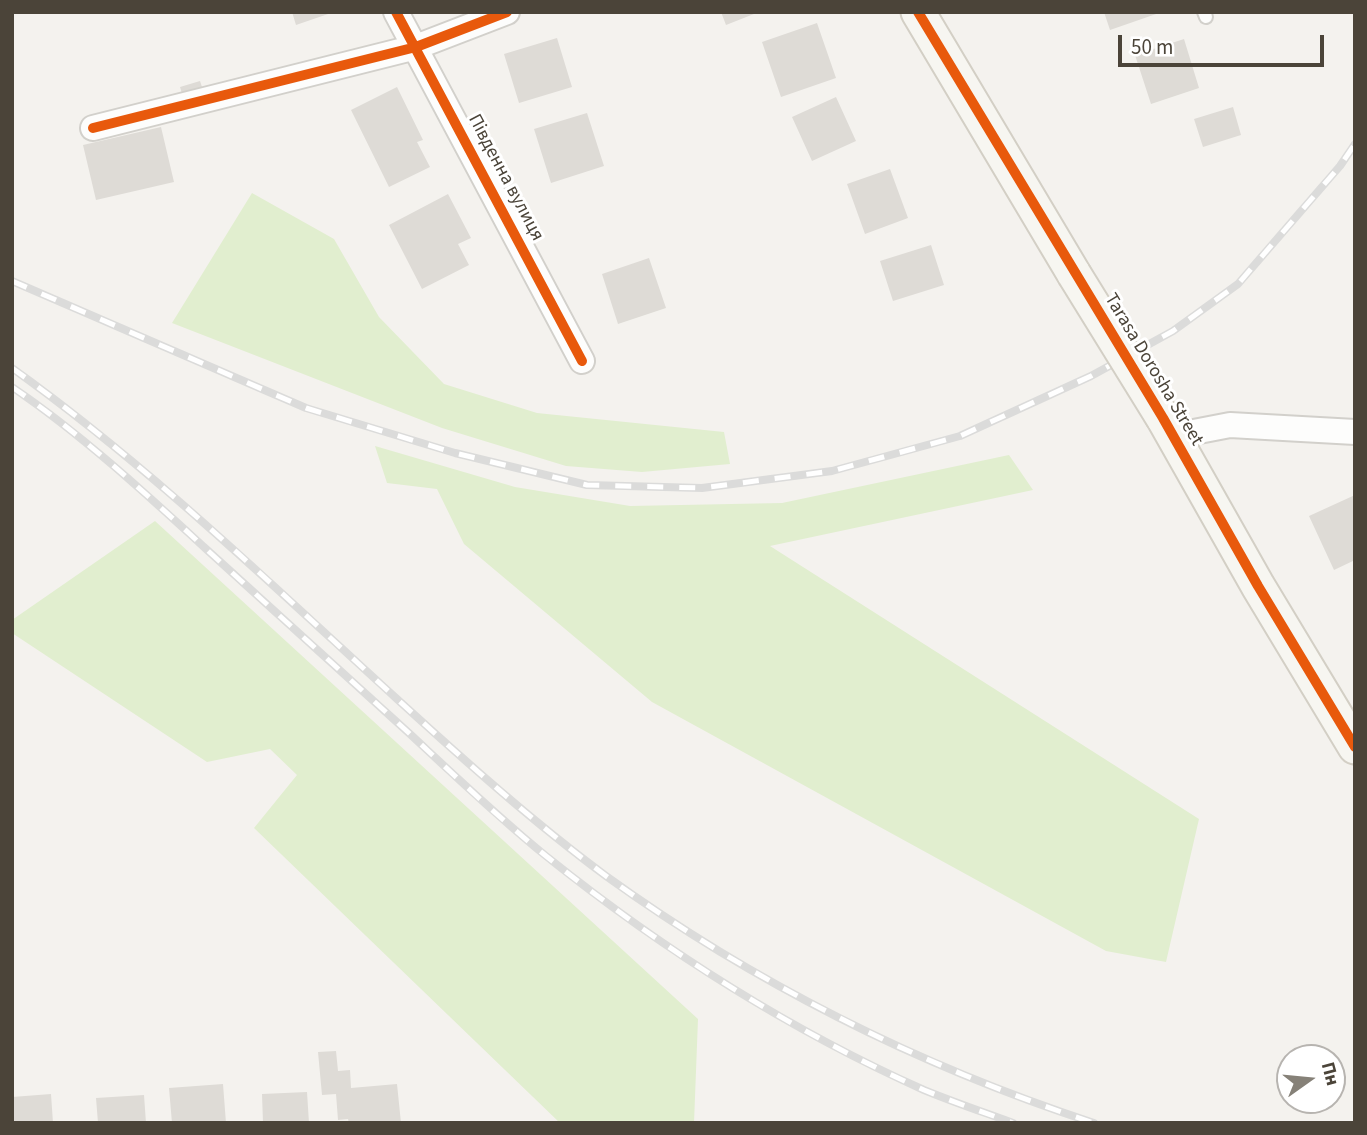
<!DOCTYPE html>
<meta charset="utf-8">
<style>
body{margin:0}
#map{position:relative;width:1367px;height:1135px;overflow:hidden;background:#f4f2ee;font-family:"Source Sans 3",sans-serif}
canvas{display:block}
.frame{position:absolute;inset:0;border:14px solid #4b4439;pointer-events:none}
.north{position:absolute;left:1276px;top:1044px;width:70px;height:70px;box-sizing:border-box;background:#fff;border:2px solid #b7b4b0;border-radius:50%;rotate:75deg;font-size:19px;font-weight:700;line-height:28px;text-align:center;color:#4b4439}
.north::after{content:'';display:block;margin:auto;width:24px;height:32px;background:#868178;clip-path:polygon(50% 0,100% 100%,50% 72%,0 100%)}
.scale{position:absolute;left:1118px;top:35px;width:206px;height:32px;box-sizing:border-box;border:4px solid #4b4439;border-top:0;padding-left:9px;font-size:21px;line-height:24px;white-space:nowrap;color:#4b4439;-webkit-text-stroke:5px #fff;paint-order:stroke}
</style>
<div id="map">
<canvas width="1367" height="1135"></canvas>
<div class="frame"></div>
<div class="north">Пн</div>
<div class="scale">50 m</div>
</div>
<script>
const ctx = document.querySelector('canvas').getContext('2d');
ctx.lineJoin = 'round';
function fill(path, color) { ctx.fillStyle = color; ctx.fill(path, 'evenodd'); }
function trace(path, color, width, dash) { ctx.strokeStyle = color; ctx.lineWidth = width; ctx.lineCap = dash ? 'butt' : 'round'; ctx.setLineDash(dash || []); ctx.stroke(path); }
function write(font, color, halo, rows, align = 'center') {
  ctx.font = font + ' "Source Sans 3",sans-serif'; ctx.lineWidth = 6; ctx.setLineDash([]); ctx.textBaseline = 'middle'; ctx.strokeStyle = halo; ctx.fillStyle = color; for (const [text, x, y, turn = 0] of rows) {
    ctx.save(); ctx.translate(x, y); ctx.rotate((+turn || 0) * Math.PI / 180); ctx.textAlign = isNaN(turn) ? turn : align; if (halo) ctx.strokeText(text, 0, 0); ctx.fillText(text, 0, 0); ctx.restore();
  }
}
fill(new Path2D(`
 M252 193 334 239 379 317 444 384 537 413 724 432 730 464 642 472 566 466 442 428 172 323Z
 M375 446 515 487 630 506 782 503 1009 455 1033 490 770 546 1199 819 1166 962 1106 951 652 702 464 544 437 489 387 483Z
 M155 521 698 1019 694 1123H560L254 828 297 775 270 749 207 762 12 633V620Z`), '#e1eecf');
fill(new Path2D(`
 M292 12H331V13L296 25Z
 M721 12H759L726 25Z
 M1104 12H1159V13L1110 30Z
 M817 23 836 78 781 97 762 42Z
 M557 38 572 87 519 103 504 54Z
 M1184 39 1199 88 1151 104 1135 55Z
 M200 81 204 93 184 100 180 87Z
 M397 87 423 140 417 142 430 167 389 187 351 110Z
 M836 97 856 141 812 161 792 117Z
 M1233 107 1241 135 1203 147 1194 119Z
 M587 113 604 166 551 183 534 129Z
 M161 127 174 182 96 200 83 145Z
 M890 169 908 218 865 234 847 184Z
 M448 194 471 238 458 244 469 265 422 289 389 225Z
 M931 245 944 285 893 301 880 261Z
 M649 258 666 308 618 324 602 274Z
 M1355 495V560L1334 570 1309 516Z
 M336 1051 338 1071 350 1070 351 1088 397 1084 401 1123H349L348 1119 338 1120 336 1094 322 1095 318 1052Z
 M223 1084 226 1123H172L169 1088Z
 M307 1092 309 1123H263L262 1094Z
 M51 1094 53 1123H12V1097Z
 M144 1095 146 1123H98L96 1098Z`), '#dedbd6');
const lane = new Path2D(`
 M1204 12 1206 17`);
const street = new Path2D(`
 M396 12 582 361
 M93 128 416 47 507 12
 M1173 436 1230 425 1355 432`);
const secondary = new Path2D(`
 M918 12 1074 274
 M1163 418 1258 586 1355 747`);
trace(lane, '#d2d0cb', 16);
trace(street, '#d2d0cb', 28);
trace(secondary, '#d3cfc5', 37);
trace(lane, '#fdfdfc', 12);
trace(street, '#fdfdfc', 24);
trace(secondary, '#f7f6f1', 33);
const rail = new Path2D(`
 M12 281 306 408 455 453 587 485 702 488 832 471 960 436 1091 376 1173 331 1238 284 1340 166 1355 144
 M12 368C150 467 272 585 397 699 464 760 533 822 606 876 754 983 920 1066 1094 1123
 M12 387C81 434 144 492 205 548 273 610 342 672 410 734 454 775 499 818 546 856 662 949 788 1029 924 1090 953 1102 983 1112 1013 1123`);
trace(rail, '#dbdbda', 8);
trace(rail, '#fff', 5, [16]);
const secondaryBridge = new Path2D(`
 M1074 274 1163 418`);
trace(secondaryBridge, '#d3cfc5', 37, []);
trace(secondaryBridge, '#f7f6f1', 33);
trace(new Path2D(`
 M396 12 582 361
 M918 12 1163 418 1258 586 1355 747
 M93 128 416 47 507 12`), '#e8590c', 10);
write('19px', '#4b4439', '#fff', [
 ["Південна вулиця",505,178,62],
 ["Tarasa Dorosha Street",1153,370,59]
]);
</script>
